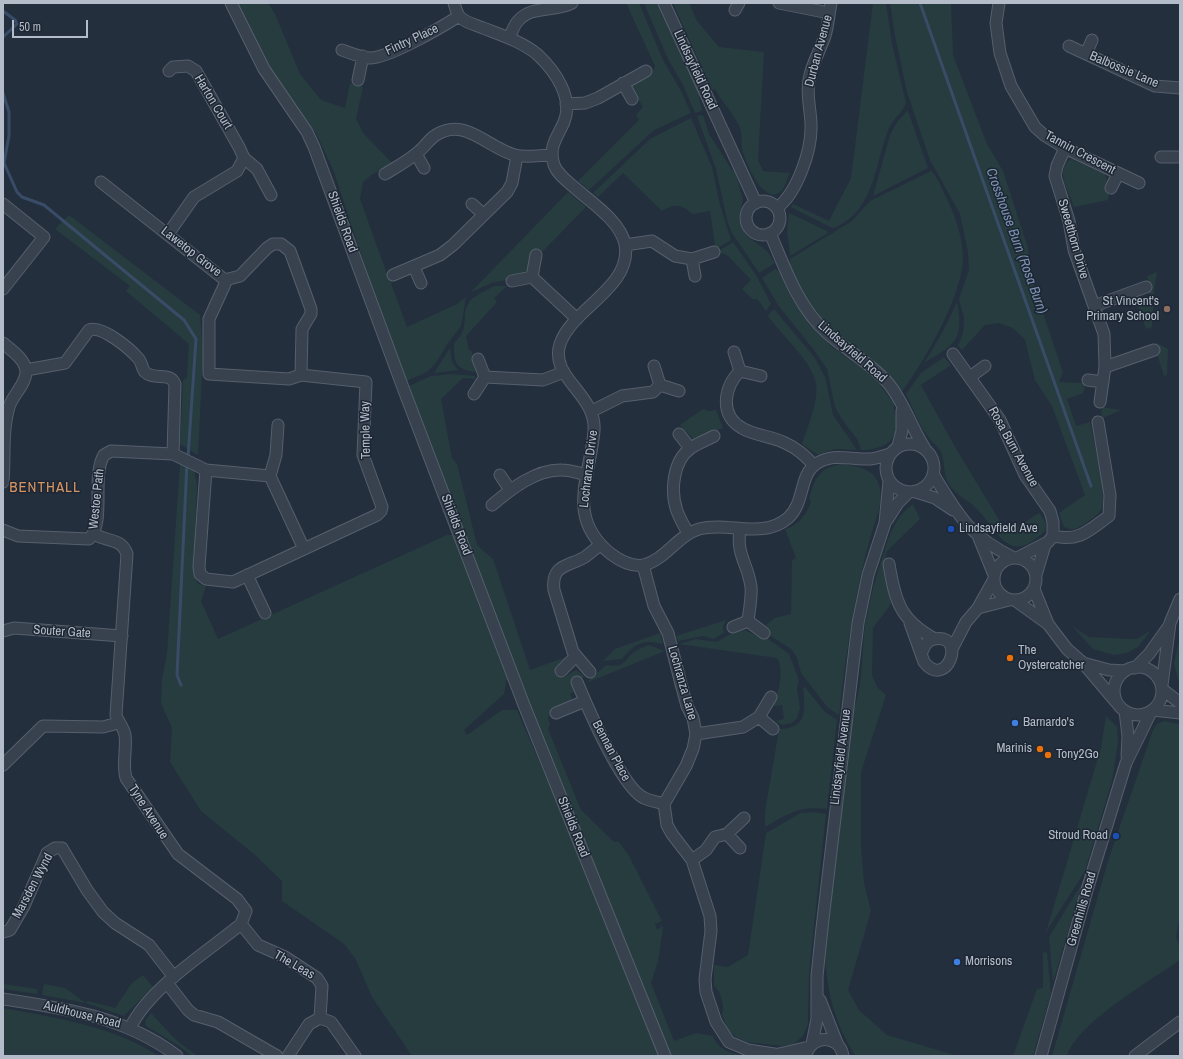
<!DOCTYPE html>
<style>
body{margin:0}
#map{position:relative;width:1183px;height:1059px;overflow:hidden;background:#242f3e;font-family:"Archivo Narrow",sans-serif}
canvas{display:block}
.frame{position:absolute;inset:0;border:4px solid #b4bcc9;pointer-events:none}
.scale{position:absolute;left:12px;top:20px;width:76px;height:18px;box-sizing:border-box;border:2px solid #b4bcc9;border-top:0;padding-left:5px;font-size:12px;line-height:14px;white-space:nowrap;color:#b4bcc9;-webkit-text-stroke:3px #1d2633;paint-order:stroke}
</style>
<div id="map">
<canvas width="1183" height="1059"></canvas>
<div class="frame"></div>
<div class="scale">50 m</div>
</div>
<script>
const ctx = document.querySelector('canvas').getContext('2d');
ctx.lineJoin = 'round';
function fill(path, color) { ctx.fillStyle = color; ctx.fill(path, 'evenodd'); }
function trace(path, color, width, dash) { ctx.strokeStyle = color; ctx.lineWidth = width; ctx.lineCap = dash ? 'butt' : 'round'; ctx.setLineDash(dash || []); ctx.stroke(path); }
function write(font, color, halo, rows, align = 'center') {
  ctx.font = font + ' "Archivo Narrow",sans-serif'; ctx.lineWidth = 3; ctx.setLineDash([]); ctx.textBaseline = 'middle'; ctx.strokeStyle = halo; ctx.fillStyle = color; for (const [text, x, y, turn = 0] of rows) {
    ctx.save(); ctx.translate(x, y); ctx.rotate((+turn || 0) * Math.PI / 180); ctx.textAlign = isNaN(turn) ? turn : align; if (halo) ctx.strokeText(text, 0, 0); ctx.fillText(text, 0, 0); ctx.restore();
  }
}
fill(new Path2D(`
 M236 3H268L275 14 300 74 321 100 345 108 350 83 363 87 356 119 363 133 393 164 371 175 363 182 360 199 387 274 390 273 393 281 391 283 407 327 457 304 466 297 461 326 446 346 436 363 427 372 406 381 372 288 334 172 316 133 273 74Z
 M626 3H639L663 60 682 93 691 113 654 130 589 190 578 181 639 120 636 115 643 107 632 89 633 85 652 73 655 66Z
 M644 3H660L701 96 699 97 702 111 695 113 684 87 668 59Z
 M673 3H689L697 21 719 47 764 52 758 160 763 171 790 173C787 179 784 192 777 194 761 200 745 161 742 149 741 143 742 137 741 131 736 115 722 103 715 89L712 90Z
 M873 3H886L892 44 906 103C903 112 893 119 889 128 876 159 876 201 845 222 841 224 837 228 832 228L791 207 793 204 829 221 851 178Z
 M890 3H951L953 55 987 144 1003 171 1028 248 1030 273 1063 373 1059 382 1083 383 1085 388 1083 393 1067 399 1076 426 1090 422C1093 438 1107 497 1102 508 1099 515 1091 519 1086 523 1077 529 1074 531 1064 527L1059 513 1085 495 1052 406 1035 380 1025 340 1013 328 999 323 985 325 962 350 958 346 963 333 964 318 959 299 969 270 968 252 960 214 930 160 907 92 895 36Z
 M907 111H908L928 168 873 196 890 135 898 121Z
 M703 115 709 134 732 170 735 171 743 200 739 219 742 229 746 235 767 251 775 263 759 273 732 233 728 224 716 169 697 116Z
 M691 118 712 167 720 205 731 240 718 248 715 246 710 211 693 214C680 204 676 203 662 211L623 173 598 197 593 193 650 139Z
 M1071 159 1105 174 1107 180 1104 189 1109 192 1108 200 1074 207C1069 191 1054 171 1071 159Z
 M931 171C938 177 942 189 946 197 955 215 963 238 963 258 962 297 924 362 901 393L890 377 873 360 829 327 808 301 794 274 790 265V259L852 221 870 201Z
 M568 192 586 207 541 253 537 250 528 275 492 283 471 292Z
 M789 213 827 231 828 233 790 256 787 230Z
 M69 215 200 315 203 354 198 455 180 444 183 381 187 377 189 344 126 291 130 286 55 229Z
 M733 242 756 275 771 304 766 311 757 299H752L742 289 751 280 728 256 719 252 720 250Z
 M775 269 779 271 792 299 812 327 832 347 874 377 894 404C893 411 895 413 896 419 900 443 880 450 861 450L857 439 841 418 835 407 827 369 814 350 778 305 762 278Z
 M1157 272 1154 291 1152 327 1146 329 1138 306 1151 299 1148 292 1152 290 1147 276Z
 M494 286H507L494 298 497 302 466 336 469 350 472 351 475 369V372C454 369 454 361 454 343 472 327 459 315 470 301 475 295 487 290 494 286Z
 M957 302C964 339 956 345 925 362L943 331Z
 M774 309 815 358 825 377 833 415 855 447 856 450 835 449 818 455 802 444C807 429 819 400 816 384 813 363 783 336 770 319L768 315Z
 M1157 343 1168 349 1167 375 1164 376 1154 344Z
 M450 348 452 362 458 370 434 373Z
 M944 357 951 365 921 385 955 447 1004 528 1011 532 1034 516 1040 513 1046 524 1045 531C1008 567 1000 532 976 508 967 499 953 494 947 481 943 471 945 457 939 449 936 444 932 442 929 438 919 426 913 408 906 394L921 373Z
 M452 374 475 376V379L463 378 441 399 452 458 457 464 477 545 493 559 530 670 566 657 555 671 556 675 564 677 576 670 583 675V678H575L572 681 574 692 570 694 573 701 552 711 548 718 550 724 548 729 581 810 614 842 618 841 628 854 662 921 655 924 657 930 662 926 663 928 658 961 651 983 674 1041 696 1033 713 1036C717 1049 732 1054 745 1056H670C582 833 490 612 409 386L431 376Z
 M1102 407 1121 410 1101 419Z
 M703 409 709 411 716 410 723 428 693 439 680 425Z
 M180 464 194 471 197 485 194 575 198 584 206 586 201 601 218 639 447 535H453L507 678 504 694 464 730 467 735 502 710H517L570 833 634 995 642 1010 660 1056H412L372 997 355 958 344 944 282 901V881L255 855 201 811 170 762 172 728 161 703 162 680 167 653Z
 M841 464C856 466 874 468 879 485 884 501 876 519 871 535 854 594 846 654 839 715L828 708 801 673 797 658 791 649 769 635 770 630 766 625 775 618 791 614 792 560 796 558 785 529C798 526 806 515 811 502L809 498C815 478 819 468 841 464Z
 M913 504 920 519 886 552 884 567 891 604 873 628 872 675 877 687 886 695 861 772V846L864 883 871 911 848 990 859 1010 887 1035 958 1056H856C834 1024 826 988 825 951L853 712C862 688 862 659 864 633 868 605 875 579 884 553 890 533 896 516 913 504Z
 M726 620 723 627 724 633 713 639 703 636 678 641 676 636Z
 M1072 626 1089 637 1131 639H1137L1151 630 1138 647 1127 653 1114 655 1093 649Z
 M745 630 763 639 767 638 789 654 799 680 797 689 800 708 797 718 792 723 782 725 776 721 784 719 782 705 773 706C778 693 785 671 777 658L679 644 696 639 717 642 730 634Z
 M660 633 663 644C643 639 635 643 622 659L603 661 615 649Z
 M1180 637V687L1174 663Z
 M649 645 665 651 586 683 606 665C625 668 622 662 634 652 638 649 644 647 649 645Z
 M805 687 824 711 837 720 827 809C797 806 791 813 765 827V812L778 735 779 729C808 728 805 711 803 688Z
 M1106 716 1117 727 1118 742 1112 781 1085 871 1046 932 1101 748Z
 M1164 721 1180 724V916L1176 936 1180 949V960C1150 981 1078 1022 1067 1056H1052L1108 861 1153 730 1157 724Z
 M815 812 826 814 809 974 808 1024 803 1036 794 1044 782 1046 747 1042 736 1037 728 1030 722 1015C725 1007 721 991 714 986V965L728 967 748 955 766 833 801 813Z
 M1082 883 1053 983 1049 937Z
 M1043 952 1047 953 1051 993 1033 1056H1013L1037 989 1043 988Z
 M143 975 153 987 124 1016 86 1003 42 995 44 984 65 988 86 1003 88 1001 115 1008 132 983Z
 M3 984 37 989V994L3 989Z
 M3 1008C57 1018 112 1026 159 1056H3Z
 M151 1013 175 1039 197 1056H192L179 1046 146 1026 145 1021Z`), '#263c3f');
trace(new Path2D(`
 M920 3 1091 486
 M3 11 15 20 17 24 3 37
 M3 93 9 112V136L4 163 17 192 22 197 44 205 184 320 196 339 188 457
 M181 685 177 675 187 463`), '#394c67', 3);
const minor = new Path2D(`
 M231 3 264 69 307 132 314 147 402 385 524 705 665 1056
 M454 3C456 8 456 13 460 17 466 23 476 25 483 28 501 35 523 42 538 55 555 71 574 98 564 122 557 138 548 147 554 165 558 175 567 181 575 188 592 203 620 221 625 244 633 287 572 308 560 344 549 378 597 394 594 431 590 478 565 517 611 554 619 560 632 567 644 565 666 559 678 535 699 529 729 521 762 540 788 518 805 503 799 475 816 464 832 453 847 459 865 459 874 460 882 456 890 454
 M664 3 756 203
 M779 3 829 13
 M999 3 996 23 1000 53 1011 86 1035 127 1044 135 1065 148 1139 183
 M735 10 739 3
 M509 38C512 32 514 25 518 21 531 5 556 12 572 3
 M1069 46 1155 86 1180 88
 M342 50C350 53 360 57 369 58 387 59 442 27 459 16
 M1086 54 1092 40
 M358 80 363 56
 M623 83 632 99
 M566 104 585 103 598 98 646 71
 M1065 148 1057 166 1055 176 1069 221 1074 250 1104 334 1105 367 1100 402
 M416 154 424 168
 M1161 157H1180
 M244 158 257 169 271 195
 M385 174C396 167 408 161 418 152 425 147 429 139 436 135 465 116 489 149 515 155 526 158 541 155 552 155
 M101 182 225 280V284L209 319V374L289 379 301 375 366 382 363 455 382 507 381 511 377 515 233 582 206 579 200 574 199 567 206 470
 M1111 188 1118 174
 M746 218a17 17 0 1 1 34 0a17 17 0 1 1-34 0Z
 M3 204 44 237 3 289
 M472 204 483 214
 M777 208C797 193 812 150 811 125 811 110 806 96 809 80 811 65 820 51 825 36 828 26 829 14 831 3
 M770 233C785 268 798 307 827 333 847 351 871 363 888 383 904 402 911 427 924 447
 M168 234 194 197 237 171 244 158 239 147 196 71 188 66 173 67 169 71
 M625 245 652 241 675 256 692 259 714 252
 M692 259 695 276
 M414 267 421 283
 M393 275 440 255 453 245 507 192 512 183 517 156
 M532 277 577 319
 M225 280 240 276 267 248 273 244H281L290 251 311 309V314L302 329 301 375
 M512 281 532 277 536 255
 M1094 306 1146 287
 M3 343C11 350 25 359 26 371 27 383 12 396 9 407 2 431 5 458 3 482
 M734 352 740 371
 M953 354 1000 420 1025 475 1050 511 1053 522V536L1048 542 1017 558
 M654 366 660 385
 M1105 367 1154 350
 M26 370 65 363 89 330C102 325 130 349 138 358 142 362 142 369 145 372 154 381 170 371 175 384L173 454
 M761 376 740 371C724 387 719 415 742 428 755 436 772 436 785 443 797 448 805 456 814 465
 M485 377 543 380 564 372
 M970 377 985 366
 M1088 380 1103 382
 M474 394 485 377 478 359
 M592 411 622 396 653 392 660 385 679 391
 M679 434 690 448
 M886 468a24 24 0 1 1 48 0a24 24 0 1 1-48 0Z
 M898 446 902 431V411
 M933 474C959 516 968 535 1014 558
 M500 475 510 490
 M270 476 276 455 278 425
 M916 492 935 498 953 510
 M492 505C511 489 536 469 562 470 570 470 579 473 587 475
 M887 520 898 503 909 492
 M740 529C736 556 748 563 751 587 752 598 749 611 748 621L764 633
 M3 530 18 536 89 539C106 523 91 476 104 455L111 451 173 454 206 470 270 476 304 549
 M688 533C684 526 680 519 677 511 670 491 673 460 691 448 698 443 707 440 714 436
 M94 534C107 542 122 538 127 554L116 715C118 722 124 728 125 735 127 749 122 764 126 778L178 854 237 899 246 911 241 924C206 953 150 987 130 1028
 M1053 536C1080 542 1089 530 1109 516L1110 495 1098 422
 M979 538 994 575
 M994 579a21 21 0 1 1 42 0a21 21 0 1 1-42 0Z
 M889 564C895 601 900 620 935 639
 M643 565 654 606 668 633 681 684 687 706 693 718 696 734 693 749 686 766 664 804 667 825 672 834 692 860 710 916 711 931 705 979 706 992 716 1022 729 1042 748 1050 787 1056
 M247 575 265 613
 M1036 575 1045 545
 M1034 589 1048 624 1067 649 1083 663 1116 702
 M1016 601 1048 624
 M978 608 1009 600
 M910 623 924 662C947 691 968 633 934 639 927 640 924 646 922 652
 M733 627 748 621
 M3 631 14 628 122 636
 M952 649 966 622 978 608 993 581
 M1083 663 1109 670 1125 671
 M1114 691a24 24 0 1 1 48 0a24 24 0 1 1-48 0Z
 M1135 668 1149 654 1169 626
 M561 671 576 656
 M590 672 573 652 554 590C551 564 568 567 585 557 590 553 595 549 600 545
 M577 682C587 706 622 788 644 798 650 801 658 802 664 804
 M1162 685 1170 623 1180 599
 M1162 689 1180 703
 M1153 710 1180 713
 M1125 711 1128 736 1127 756
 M556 713 585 701
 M759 717 773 729
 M696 734 743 727 759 717 771 697
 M3 765 43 726 103 727 118 723
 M727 834 740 848
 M692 860 706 850 715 837 727 834 744 818
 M241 924 258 945 285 957 317 978 322 986 320 1018
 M3 932 10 930 24 906 47 853 55 848H62L87 890 103 912 115 923 149 945 174 977
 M167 983 188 1010 194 1015 218 1022 277 1056
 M3 999C64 1008 126 1017 177 1056
 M820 1000 837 1043
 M812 1044 817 1019V976L822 928 858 623 868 575 885 523 889 481
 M779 1054 809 1047
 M288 1056 309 1024 320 1018 331 1022 355 1056
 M806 1056C810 1034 840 1034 843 1056
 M1041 1056 1087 890 1126 763 1151 712
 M1135 1056 1180 1022`);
trace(minor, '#565f6c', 13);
trace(minor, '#38414e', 11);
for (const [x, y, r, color] of [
 [1167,309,4,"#8d6e63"],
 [951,529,4,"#1a4fb4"],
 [1010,658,4,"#e8710a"],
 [1015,723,4,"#3f7fe0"],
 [1040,749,4,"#e8710a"],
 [1048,755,4,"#e8710a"],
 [1116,836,4,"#1a4fb4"],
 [957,962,4,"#3f7fe0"]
]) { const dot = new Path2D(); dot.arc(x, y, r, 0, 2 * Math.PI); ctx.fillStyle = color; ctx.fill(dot); trace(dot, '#1d2633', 1.5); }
write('13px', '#b4bcc9', '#1d2633', [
 ["Fintry Place",412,40,-25],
 ["Durban Avenue",819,51,-75],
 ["Lindsayfield Road",695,70,65],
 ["Balbossie Lane",1124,70,23],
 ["Harton Court",213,102,59],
 ["Tannin Crescent",1080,153,28],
 ["Shields Road",342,222,70],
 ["Sweetthorn Drive",1073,239,74],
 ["Lawetop Grove",191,252,38],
 ["Lindsayfield Road",852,352,41],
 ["Temple Way",366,430,-91],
 ["Rosa Burn Avenue",1013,447,61],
 ["Lochranza Drive",589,469,-83],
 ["Westoe Path",97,499,-84],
 ["Shields Road",456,525,69],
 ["Souter Gate",62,632,4],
 ["Lochranza Lane",682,683,74],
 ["Bennan Place",611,751,62],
 ["Lindsayfield Avenue",841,757,-83],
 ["Tyne Avenue",148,812,57],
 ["Shields Road",573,827,68],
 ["Marsden Wynd",33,886,-62],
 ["Greenhills Road",1082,909,-74],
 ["The Leas",294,965,30],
 ["Auldhouse Road",82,1015,14]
]);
write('13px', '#b4bcc9', '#1d2633', [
 ["St Vincent's",1159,302,"right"],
 ["Primary School",1159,317,"right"],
 ["Lindsayfield Ave",959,529],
 ["The",1018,651],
 ["Oystercatcher",1018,666],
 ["Barnardo's",1023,723],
 ["Marinis",1032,749,"right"],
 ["Tony2Go",1056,755],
 ["Stroud Road",1108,836,"right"],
 ["Morrisons",965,962]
], 'left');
write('italic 14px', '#7c92b1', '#1d2633', [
 ["Crosshouse Burn (Rosa Burn)",1016,241,70]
]);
ctx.letterSpacing = '1px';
write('15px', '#d59563', '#1d2633', [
 ["BENTHALL",45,488]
]);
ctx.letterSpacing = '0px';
</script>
